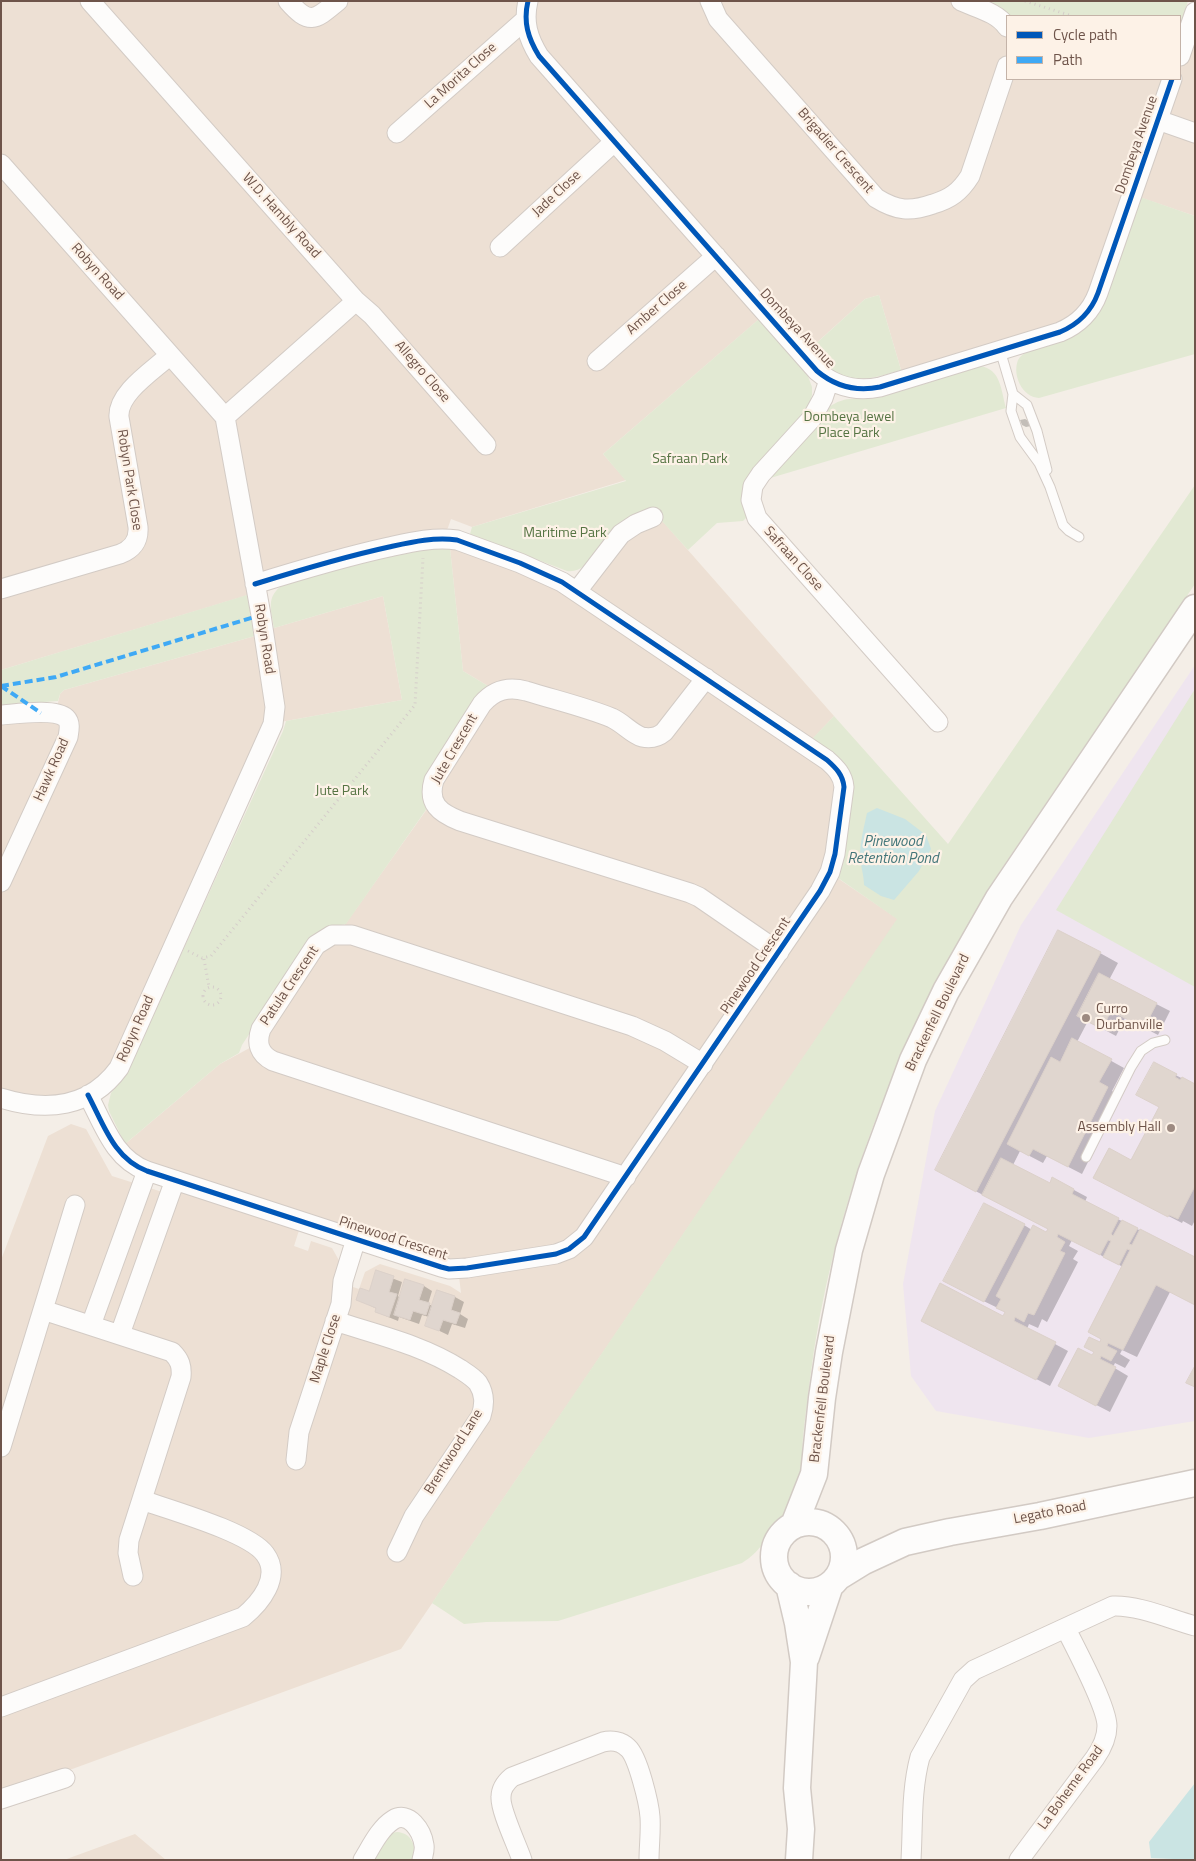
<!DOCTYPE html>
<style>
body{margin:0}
#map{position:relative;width:1196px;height:1861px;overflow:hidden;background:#f4eee7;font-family:"Titillium Web",sans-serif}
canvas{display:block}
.frame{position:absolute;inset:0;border:2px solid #6e544a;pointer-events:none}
.legend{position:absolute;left:1006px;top:15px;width:175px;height:65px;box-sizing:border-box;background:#fdf2e7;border:1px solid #c4b3a8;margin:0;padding:6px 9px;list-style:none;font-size:15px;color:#6e544a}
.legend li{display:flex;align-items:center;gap:10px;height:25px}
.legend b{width:25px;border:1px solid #c4b3a8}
</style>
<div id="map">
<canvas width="1196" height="1861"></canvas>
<div class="frame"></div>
<ul class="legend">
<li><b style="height:6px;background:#0057b8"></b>Cycle path</li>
<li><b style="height:6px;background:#3fa9f5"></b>Path</li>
</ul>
</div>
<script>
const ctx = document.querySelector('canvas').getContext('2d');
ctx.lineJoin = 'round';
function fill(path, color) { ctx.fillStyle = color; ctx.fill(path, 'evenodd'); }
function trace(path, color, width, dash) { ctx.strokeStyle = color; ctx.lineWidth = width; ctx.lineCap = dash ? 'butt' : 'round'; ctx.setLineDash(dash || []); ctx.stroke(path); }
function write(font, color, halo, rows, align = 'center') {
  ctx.font = font + ' "Titillium Web",sans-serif'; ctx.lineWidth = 4.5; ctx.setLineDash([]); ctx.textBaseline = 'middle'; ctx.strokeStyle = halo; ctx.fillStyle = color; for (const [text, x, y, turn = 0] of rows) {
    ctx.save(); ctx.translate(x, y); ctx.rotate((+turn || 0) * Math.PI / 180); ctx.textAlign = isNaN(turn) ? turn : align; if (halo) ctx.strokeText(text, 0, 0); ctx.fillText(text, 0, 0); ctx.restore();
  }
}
fill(new Path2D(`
 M1 1H962L1007 17V79H1180V58L1195 14V216L1133 195 1085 318 904 380 879 295 865 299 802 356 765 314 603 454 626 480 472 527 451 519 444 539 258 592 1 670Z
 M658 516 834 716 807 745 837 768 830 873 898 919 401 1649 1 1795V1260L48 1136 71 1124 86 1129 112 1176 178 1197 118 1150 220 1064 257 1044 315 946 339 933 432 802 492 693 488 686 463 671 449 539 577 592 621 535ZM302 1221 458 1268 461 1293 450 1286 380 1264 365 1272 359 1289 335 1281 341 1264 332 1248 311 1241 308 1251 294 1246Z
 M383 596 402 700 275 723 120 1068 93 1094 1 1099V714L56 712 60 694 64 690 255 636 274 628Z
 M135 1834 166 1860H64Z`), '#ede0d4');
fill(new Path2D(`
 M1195 665V1421L1089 1438 936 1411 911 1376 903 1284 935 1111 1021 925Z`), '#efe5ef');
fill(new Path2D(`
 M979 1H1188L1180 26V16H1008Z
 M1140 197 1195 216V354L1039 398C1022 397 1012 375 1018 360 1025 347 1056 344 1070 338 1077 335 1083 330 1089 325 1105 308 1111 284 1118 263 1125 241 1133 219 1140 197Z
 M879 295 901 370C856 384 843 385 810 349L865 299Z
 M759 319 806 371 812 387V395L808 409 752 475 747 517 743 521 717 523 688 550 651 509C638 513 627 517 616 526 599 539 592 574 567 571L470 534 472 527 626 481 603 454Z
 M980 366C1001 369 1001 390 1006 408L767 479 828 408C846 394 859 401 880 396 913 389 947 376 980 366Z
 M1195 485V584L1000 871C907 1021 842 1176 814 1350 810 1379 806 1408 803 1437 802 1450 803 1478 799 1489 793 1504 783 1515 774 1527 762 1543 761 1551 742 1563L558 1621 486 1622 464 1624 432 1603 897 919 838 878 844 854 853 787 812 739 834 716 948 844Z
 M438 546 450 548 463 671 488 686 476 698 428 807 346 924 326 928 313 937 242 1045 239 1053 220 1064 125 1144 109 1111 108 1105 111 1093 126 1075 283 731 286 721 402 700 383 596 274 628C272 615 267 601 276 591 290 573 410 552 438 546Z
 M247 595 255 636 64 690 60 694 58 701 1 705V670Z
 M1195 689V987L1056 910Z
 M397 1832C412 1833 416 1846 415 1860H372L391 1833Z`), '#e2e9d3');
fill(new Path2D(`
 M877 808 905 819 926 835 931 849 919 871 894 900 881 896 864 885C864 876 861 867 860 857 860 842 864 827 867 813Z
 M1195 1783V1860L1151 1858 1149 1842Z`), '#cae4e3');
fill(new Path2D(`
 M1025 419 1029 421 1031 426 1026 427 1022 425 1020 420Z
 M1100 953 1118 963 1109 980 1170 1011 1158 1035 1125 1018 1116 1036 1088 1021 1077 1042 1124 1068 1112 1091 1121 1096 1082 1174 1047 1156 1043 1163 1020 1151 1013 1165 1050 1184 1074 1190 1087 1197 1085 1202 1195 1259 1170 1292 1137 1357 1122 1350 1120 1354 1130 1360 1125 1368 1115 1363 1113 1367 1128 1376 1110 1412 1073 1393 1100 1344 1123 1267 1072 1240 1069 1246 1078 1251 1073 1259 1078 1262 1047 1322 1042 1319 1038 1328 1029 1324 1027 1329 1068 1351 1050 1386 936 1328 1004 1317 1006 1312 963 1291 1024 1225 1032 1230 1047 1234 1049 1229 954 1180Z
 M1154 1064 1195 1085V1220L1192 1226 1183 1221 1182 1223 1108 1185 1132 1162 1160 1107Z
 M376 1272 402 1282 398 1296 400 1298 424 1286 432 1291 428 1304 433 1306 437 1291 455 1297 464 1302 460 1314 468 1319 465 1328 452 1324 448 1335 427 1325 429 1317 422 1315 419 1324 399 1317 398 1321 376 1312 377 1309 357 1299 370 1292Z`), '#0003');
const building = new Path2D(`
 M1058 930 1101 952 976 1192 935 1170Z
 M1099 973 1157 1003 1144 1028 1111 1011 1102 1029 1077 1016Z
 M1072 1038 1112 1059 1099 1082 1108 1087 1068 1167 1033 1149 1029 1156 1007 1144 1051 1057 1060 1062Z
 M1154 1062 1177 1074 1175 1077 1180 1080 1182 1077 1195 1084V1186L1178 1219 1169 1215 1168 1217 1093 1178 1109 1148 1131 1160 1159 1107 1136 1095Z
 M1001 1158 1050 1183 1052 1177 1074 1189 1072 1194 1119 1218 1111 1234 1113 1236 1122 1220 1138 1228 1129 1244 1132 1245 1140 1229 1195 1257V1305L1156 1285 1123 1350 1108 1343 1107 1346 1117 1351 1111 1361 1101 1356 1100 1359 1116 1367 1096 1406 1058 1386 1078 1348 1092 1355 1094 1352 1084 1347 1089 1337 1100 1342 1101 1339 1088 1332 1130 1250 1127 1249 1119 1265 1103 1257 1111 1241 1108 1240 1100 1255 1058 1234 1057 1237 1065 1242 1060 1251 1065 1253 1034 1315 1028 1313 1024 1322 1015 1317 1014 1321 1056 1342 1036 1380 921 1321 940 1283 1003 1316 1005 1312 996 1308 1001 1299 996 1296 1033 1225 1046 1232 1048 1229 982 1195Z
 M984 1203 1025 1224 984 1302 943 1281Z
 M376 1270 394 1276 389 1292 397 1294 389 1317 375 1312 376 1308 356 1300 360 1288 369 1291Z
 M405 1279 424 1285 419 1300 430 1303 426 1315 413 1311 410 1320 394 1315Z
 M437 1290 455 1296 451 1310 460 1313 456 1324 443 1320 439 1331 425 1326Z
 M1195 1366V1387L1186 1383Z`);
fill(building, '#e0d6cf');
trace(building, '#dcd1ca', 1);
const lane = new Path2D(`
 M1000 350 1013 394 1011 411 1020 437 1039 463 1050 487 1063 525 1069 531 1079 537
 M1013 394 1027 405 1037 431 1047 470
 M1086 1157 1131 1067 1141 1051 1153 1043 1165 1040`);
const street = new Path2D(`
 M90 1 356 301 225 417
 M288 1C310 26 315 20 338 1
 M528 1C523 22 528 38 539 56L817 371C836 387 856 392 880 387L1060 332C1079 324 1091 312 1098 293L1172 79
 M710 1 718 19 876 198C897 211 910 212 933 204 950 199 960 192 970 176L1007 66
 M961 1C976 8 997 12 1007 27
 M1180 56 1195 12
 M1158 120 1195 133
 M397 133 526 19
 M1 164 225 417 261 615 275 707 273 724 269 733 119 1068C90 1108 46 1112 1 1098
 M500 247 614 142
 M356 301 372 315 486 445
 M597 361 716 256
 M829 380 823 398 812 418 761 474 753 486 751 500 757 518 938 722
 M1 589 120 554C133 549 139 540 138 527L119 417C117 393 154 370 170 355
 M577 591 621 534 636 524 653 517
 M706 678 664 732C658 737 651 739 642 737 632 734 623 723 612 718 585 707 555 700 526 691 508 686 494 690 482 704L434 780C427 804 440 813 460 821L690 893 699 897 779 952
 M1 715C16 714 55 708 66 718 71 723 69 731 68 737L1 882
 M88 1095C104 1125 114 1159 147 1171L441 1267 449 1269 467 1268 556 1254 569 1249 584 1237 820 891 830 872 835 854 844 787C843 775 836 768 827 760L562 582 520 563 457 540C433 537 412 542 389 547 343 557 300 570 255 584
 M626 1177 273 1061C259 1054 256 1043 261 1029L316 945 332 935H352L632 1026 665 1041 703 1064
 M43 1310 172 1352C180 1360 182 1366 181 1377L129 1540 128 1553 133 1576
 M335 1321C378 1335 422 1345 460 1369 466 1373 473 1377 478 1383 485 1394 485 1404 481 1416L414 1516 397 1552
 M91 1325 147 1171
 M120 1334 175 1180
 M1 1447 75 1205
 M296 1460 299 1432 341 1304 343 1281 356 1239
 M1 1707 243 1617C260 1603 282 1577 265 1554 249 1532 170 1510 142 1500
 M1 1799 65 1778
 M363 1860C371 1847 380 1828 393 1820 409 1810 422 1831 424 1845 425 1850 423 1855 422 1860
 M522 1860C517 1845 500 1810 501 1797 501 1789 506 1782 512 1777L603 1742C611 1740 621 1741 628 1748 638 1757 649 1803 650 1817 651 1831 649 1846 649 1860
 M911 1860C913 1826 911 1790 920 1757L963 1680 974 1670 1113 1606C1138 1605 1170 1619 1195 1626
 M1019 1860 1095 1758C1102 1748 1107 1738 1107 1726 1107 1707 1076 1649 1066 1629`);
const secondary = new Path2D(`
 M774 1557a35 35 0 1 1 70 0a35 35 0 1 1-70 0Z
 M794 1525 814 1474 822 1398 829 1352 849 1250 871 1174 913 1060 946 991 999 898 1195 608
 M838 1577 864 1561 905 1542 950 1532 1040 1516 1195 1483
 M789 1585 798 1623 804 1662 797 1788 801 1829 799 1860
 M806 1657 830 1585`);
trace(lane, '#d3cbc5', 11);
trace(street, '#d3cbc5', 21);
trace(secondary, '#d2cac4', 29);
trace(new Path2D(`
 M1025 1 1072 16
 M188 951 202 958 211 956 415 705 423 558
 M204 959 209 987
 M203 996a9 9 0 1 1 18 0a9 9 0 1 1-18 0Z`), '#d5cdca', 3, [1, 4]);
trace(lane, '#fdfcfb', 9);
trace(street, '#fdfcfb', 19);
trace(secondary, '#fdfcfb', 26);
trace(new Path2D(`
 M1 686 56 677 261 615
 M1 686 41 713`), '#3fa9f5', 4, [8, 4]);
trace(new Path2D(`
 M528 1C523 22 528 38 539 56L817 371C836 387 856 392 880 387L1060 332C1079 324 1091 312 1098 293L1172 79
 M88 1095C104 1125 114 1159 147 1171L441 1267 449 1269 467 1268 556 1254 569 1249 584 1237 820 891 830 872 835 854 844 787C843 775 836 768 827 760L562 582 520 563 457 540C433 537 412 542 389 547 343 557 300 570 255 584`), '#0057b8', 5);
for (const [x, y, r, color] of [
 [1086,1018,5,"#9d8a81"],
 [1171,1128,5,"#9d8a81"]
]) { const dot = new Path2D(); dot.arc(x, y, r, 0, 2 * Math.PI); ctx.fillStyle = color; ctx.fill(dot); trace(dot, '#fdf2e7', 2); }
write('14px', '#6e544a', '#fdf2e7', [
 ["La Morita Close",461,76,-42],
 ["Dombeya Avenue",1137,145,-71],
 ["Brigadier Crescent",835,151,49],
 ["Jade Close",557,194,-43],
 ["W.D. Hambly Road",281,216,48],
 ["Robyn Road",97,272,48],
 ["Amber Close",657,308,-41],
 ["Dombeya Avenue",797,329,47],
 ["Allegro Close",422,372,49],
 ["Robyn Park Close",129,480,81],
 ["Safraan Close",793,559,48],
 ["Robyn Road",264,639,81],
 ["Jute Crescent",455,749,-60],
 ["Hawk Road",52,770,-66],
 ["Pinewood Crescent",756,966,-56],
 ["Patula Crescent",290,986,-56],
 ["Brackenfell Boulevard",938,1013,-64],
 ["Robyn Road",136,1029,-66],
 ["Pinewood Crescent",393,1239,18],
 ["Maple Close",326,1349,-72],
 ["Brackenfell Boulevard",823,1399,-83],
 ["Brentwood Lane",454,1452,-58],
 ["Legato Road",1050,1513,-11],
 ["La Boheme Road",1071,1788,-54]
]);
write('14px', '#567443', '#fdf2e7', [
 ["Dombeya Jewel",849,418],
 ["Place Park",849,434],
 ["Safraan Park",690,460],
 ["Maritime Park",565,534],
 ["Jute Park",342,792]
]);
write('14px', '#6e544a', '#fdf2e7', [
 ["Curro",1096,1010],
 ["Durbanville",1096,1026],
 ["Assembly Hall",1161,1128,"right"]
], 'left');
write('italic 15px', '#43767a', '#fdf2e7', [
 ["Pinewood",893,842],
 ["Retention Pond",893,859]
]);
</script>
